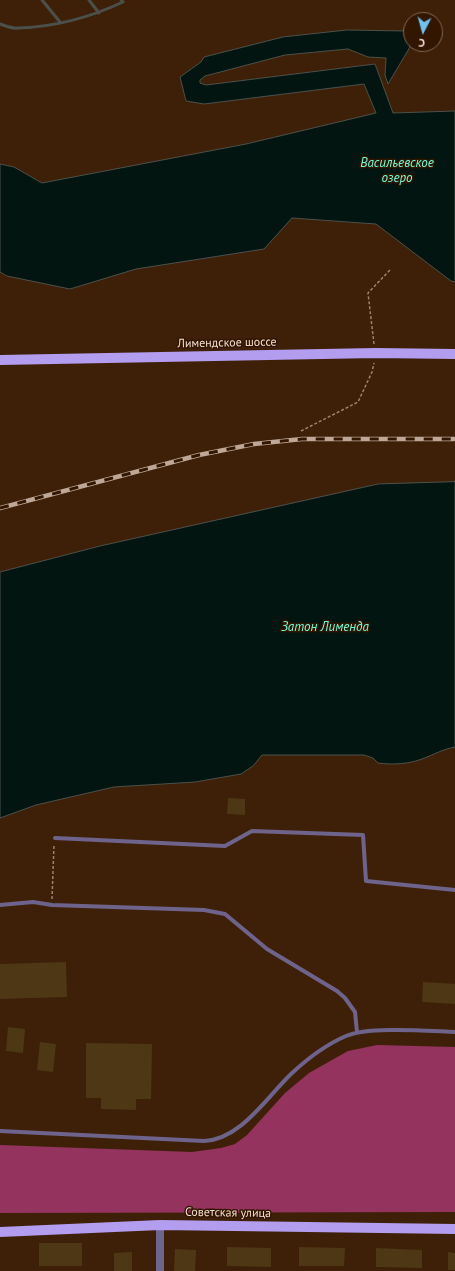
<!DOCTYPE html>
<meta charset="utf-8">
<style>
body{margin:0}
#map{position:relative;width:455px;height:1271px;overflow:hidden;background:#3e2008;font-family:"PT Sans",sans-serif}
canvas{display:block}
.north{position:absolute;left:403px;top:12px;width:40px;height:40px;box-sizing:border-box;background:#331600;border:1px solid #7f6653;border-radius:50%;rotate:186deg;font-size:11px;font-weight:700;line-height:16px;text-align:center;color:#f2ded0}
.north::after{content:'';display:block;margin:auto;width:14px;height:18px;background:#6ec2f3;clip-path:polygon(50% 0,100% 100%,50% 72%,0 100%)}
</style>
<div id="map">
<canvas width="455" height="1271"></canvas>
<div class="north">С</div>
</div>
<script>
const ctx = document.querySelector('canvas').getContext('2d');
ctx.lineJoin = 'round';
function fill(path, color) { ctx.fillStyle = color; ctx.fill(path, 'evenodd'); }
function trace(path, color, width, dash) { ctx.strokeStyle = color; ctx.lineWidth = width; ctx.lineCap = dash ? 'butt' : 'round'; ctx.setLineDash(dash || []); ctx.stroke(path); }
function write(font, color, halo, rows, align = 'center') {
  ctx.font = font + ' "PT Sans",sans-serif'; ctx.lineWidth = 3; ctx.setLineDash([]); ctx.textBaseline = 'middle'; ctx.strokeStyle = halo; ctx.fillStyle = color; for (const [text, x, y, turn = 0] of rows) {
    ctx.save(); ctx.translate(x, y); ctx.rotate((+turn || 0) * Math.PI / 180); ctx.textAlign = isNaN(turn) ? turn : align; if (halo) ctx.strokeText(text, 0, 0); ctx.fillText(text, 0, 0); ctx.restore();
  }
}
fill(new Path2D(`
 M377 1045 455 1047V1212L0 1213V1145L192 1152 221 1148 235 1144 247 1135 285 1093 309 1073 348 1051Z`), '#94335e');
const water = new Path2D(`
 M347 30 405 31 410 47 388 84 385 75 386 58 368 57 348 49 285 55 205 76 200 80V83L206 85 375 64 393 113 455 111V282L451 281 376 224 292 218 264 249 136 269 70 289 7 276 0 272V164L14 167 42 183 246 144 376 113 364 84 204 104 186 101 180 77 201 62 204 57 283 37Z
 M455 482V747C443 749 433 755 422 759 409 764 392 765 378 763L373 758 364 755H262L253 766 241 774 195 782 114 787 36 805 0 818V572L100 546 378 484Z`);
fill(water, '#031511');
trace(water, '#4b514a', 1);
trace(new Path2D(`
 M42 0 60 22
 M89 0 99 13
 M0 24C6 26 12 29 18 28 53 27 91 17 123 2L121 0`), '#4b514a', 3);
fill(new Path2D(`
 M228 798 245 799V815L227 814Z
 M66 962 67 997 0 999V964Z
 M423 982 455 984V1004L422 1002Z
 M8 1027 25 1029 23 1053 6 1051Z
 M40 1042 56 1044 53 1072 37 1070Z
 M86 1043 152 1044 151 1099H136V1110L101 1109V1098H86Z
 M39 1243H82V1266H39Z
 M227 1247 271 1248V1267L227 1266Z
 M299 1247 345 1248 344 1266H299Z
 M376 1248 422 1250V1268L376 1267Z
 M175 1249 196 1250 195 1271H174Z
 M132 1252V1271H114V1253Z
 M448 1252 455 1253V1270H448Z`), '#4d3715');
trace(new Path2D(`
 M374 344 368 293 390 270
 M301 431 358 402 372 372 374 363
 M52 899 54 844`), '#9b8370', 1.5, [3, 2]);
trace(new Path2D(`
 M55 838 225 846 252 831 363 835 366 881 455 890
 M0 905 33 902 52 905 204 910 225 914 267 949 337 991 345 998 355 1012 357 1032
 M0 1131 204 1141C241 1139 266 1098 291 1074 307 1059 325 1045 346 1036 368 1026 428 1031 455 1032`), '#6e648b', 4);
trace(new Path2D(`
 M160 1271V1225`), '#6e648b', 8);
trace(new Path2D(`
 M0 360 376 353 455 354
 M0 1232 160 1225 455 1229`), '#b39dee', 10);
const rail = new Path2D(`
 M0 508 199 455 254 444 302 439H455`);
trace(rail, '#bea796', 4.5);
trace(rail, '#331600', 3, [9]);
write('12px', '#f2ded0', '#331600', [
 ["Лимендское шоссе",227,343,-1],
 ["Советская улица",228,1213,1]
]);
write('italic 13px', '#6cfddd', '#331600', [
 ["Васильевское",397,163],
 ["озеро",397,178],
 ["Затон Лименда",325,627]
]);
</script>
